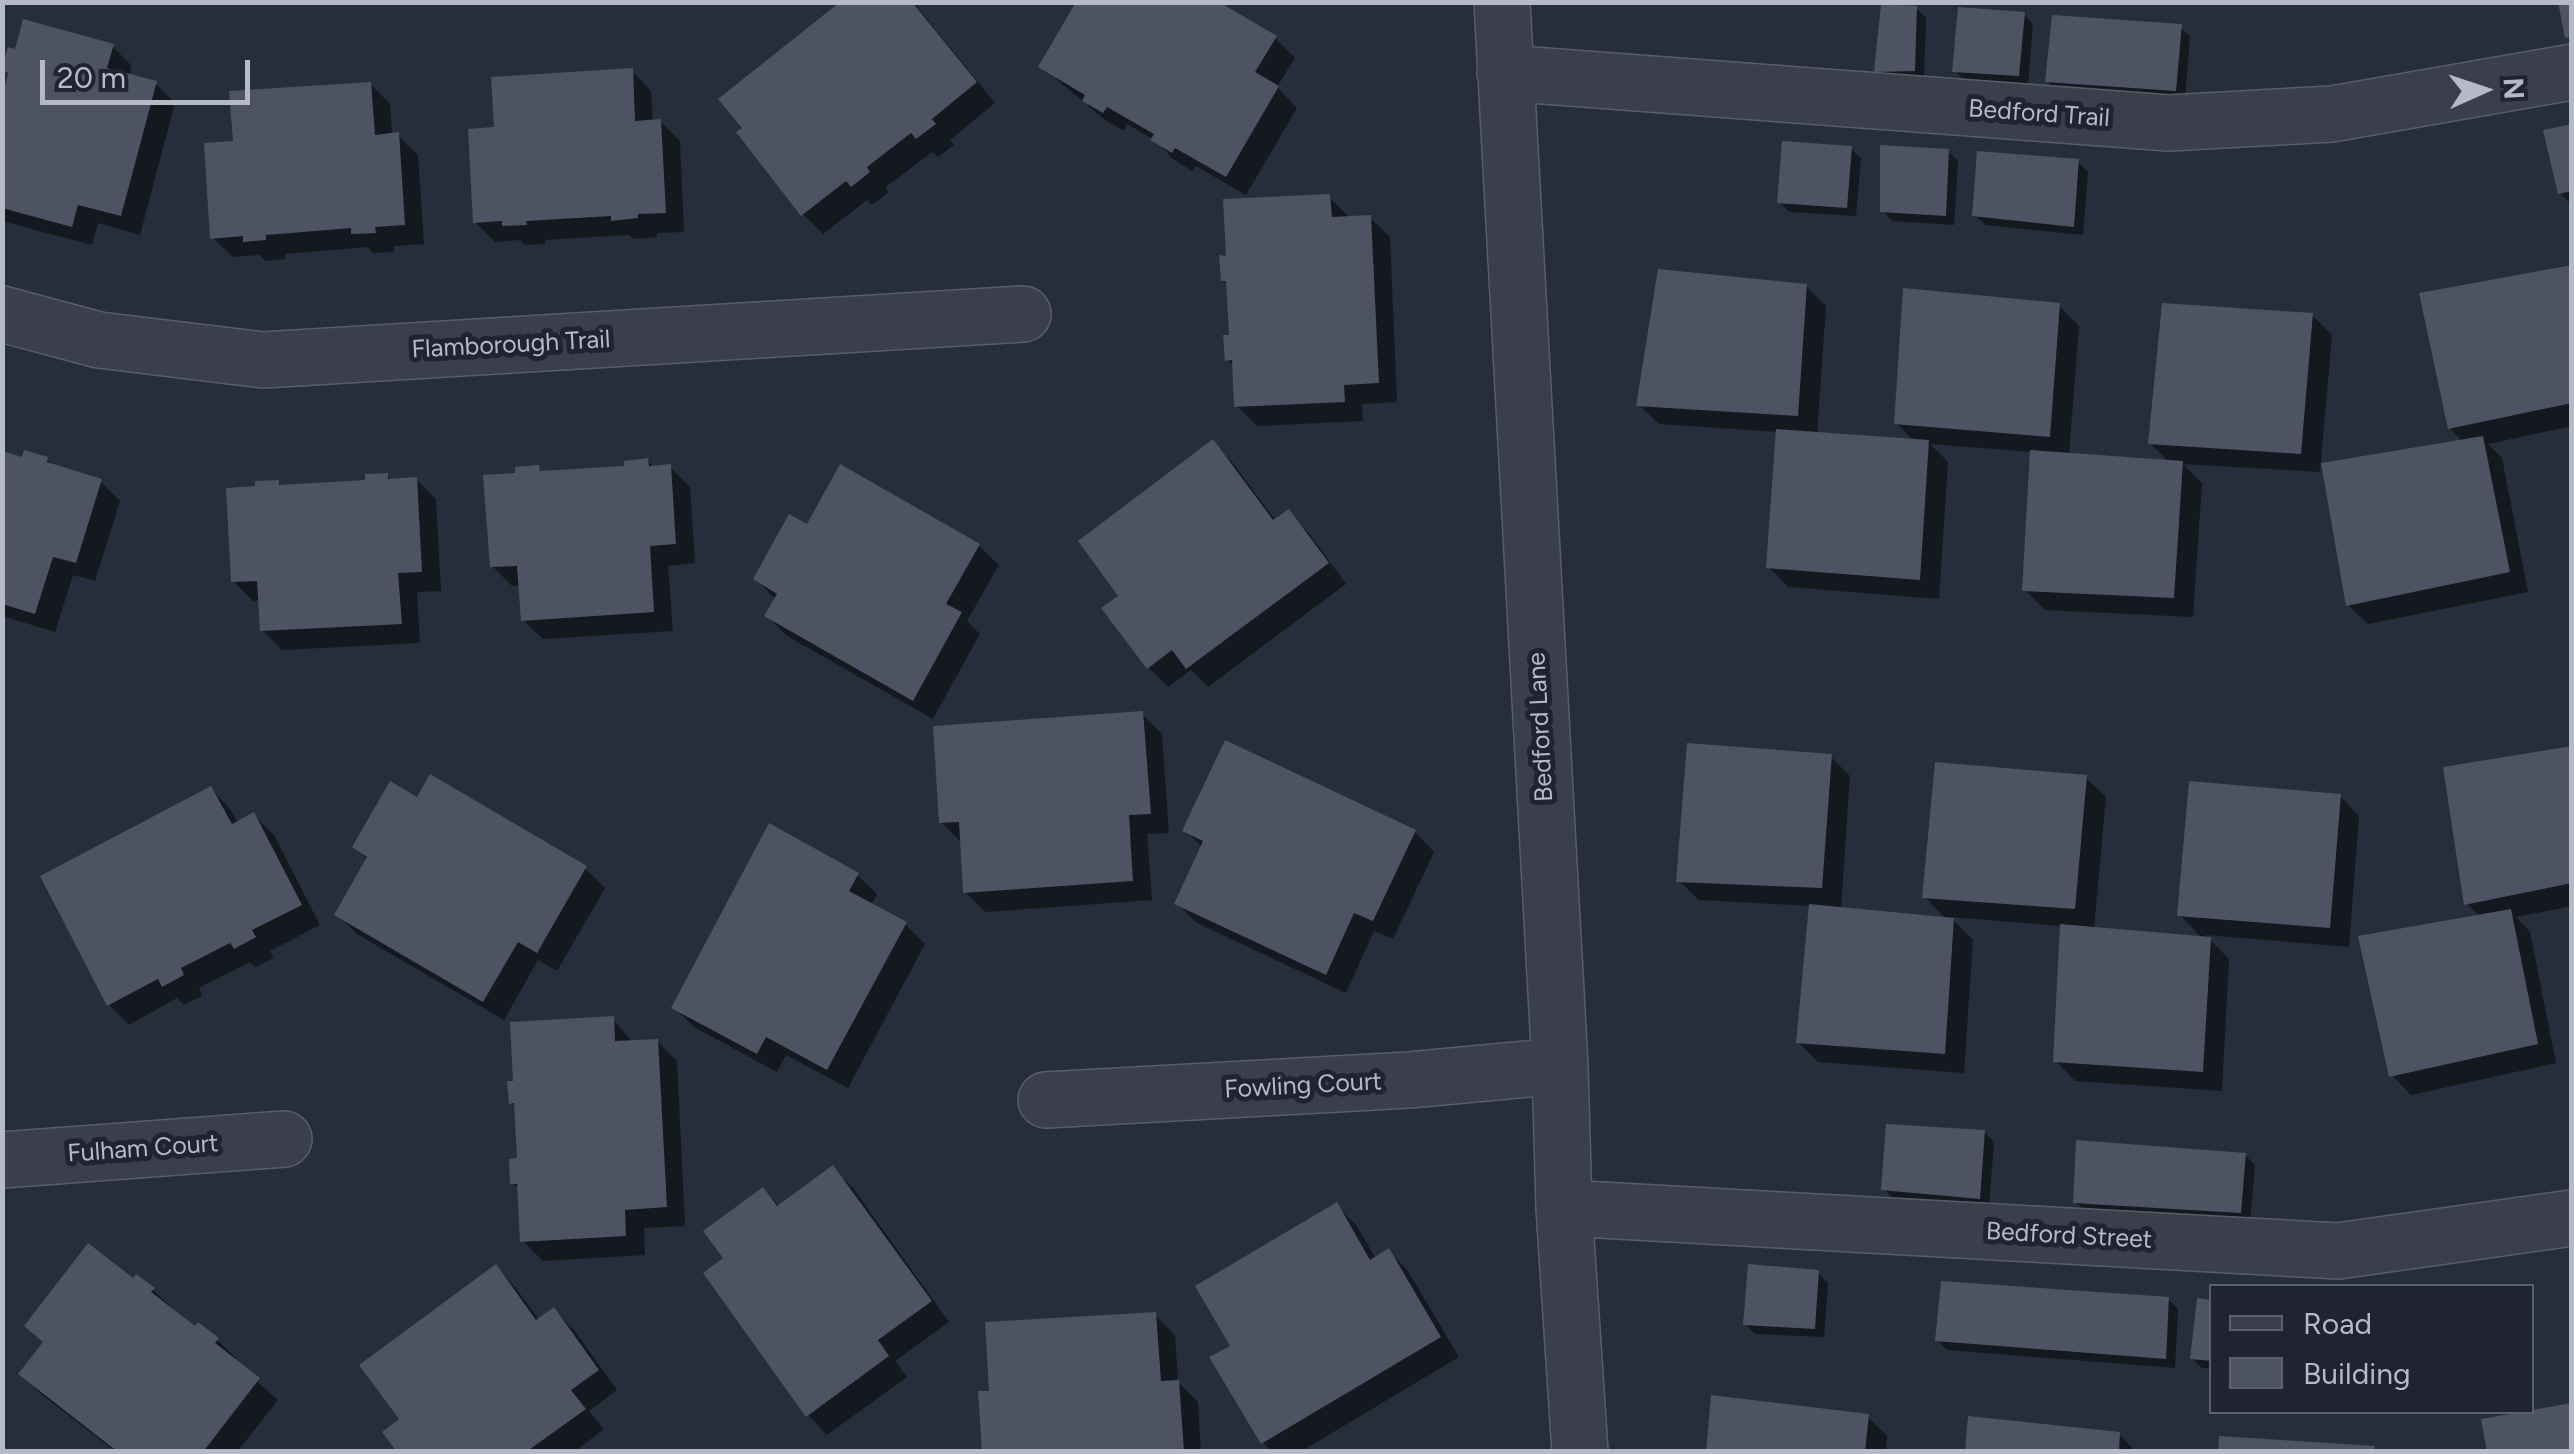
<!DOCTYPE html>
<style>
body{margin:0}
#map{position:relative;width:2574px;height:1454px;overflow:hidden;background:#262d3b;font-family:Figtree,sans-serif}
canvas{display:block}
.frame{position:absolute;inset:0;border:5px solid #b5bac6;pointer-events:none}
.legend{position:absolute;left:2209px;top:1284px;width:325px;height:130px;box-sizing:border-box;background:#1f2430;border:2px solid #5b606c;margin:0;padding:12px 18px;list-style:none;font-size:30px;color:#b5bac6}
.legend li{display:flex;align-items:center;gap:20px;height:50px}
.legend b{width:50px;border:2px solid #5b606c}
.north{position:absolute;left:2434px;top:40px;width:100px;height:100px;-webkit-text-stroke:8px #1f2430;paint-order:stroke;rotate:87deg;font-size:28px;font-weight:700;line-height:40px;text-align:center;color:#b5bac6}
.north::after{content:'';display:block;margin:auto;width:35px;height:45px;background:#b5bac6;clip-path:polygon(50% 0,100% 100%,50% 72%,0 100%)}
.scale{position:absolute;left:40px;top:60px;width:210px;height:45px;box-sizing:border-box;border:5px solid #b5bac6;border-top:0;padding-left:12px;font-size:30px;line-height:35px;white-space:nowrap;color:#b5bac6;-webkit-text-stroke:8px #1f2430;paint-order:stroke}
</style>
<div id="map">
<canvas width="2574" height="1454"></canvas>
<div class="frame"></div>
<ul class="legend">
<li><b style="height:12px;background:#3a3f4b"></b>Road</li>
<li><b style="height:28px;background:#4d5363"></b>Building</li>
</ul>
<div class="north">N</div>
<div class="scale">20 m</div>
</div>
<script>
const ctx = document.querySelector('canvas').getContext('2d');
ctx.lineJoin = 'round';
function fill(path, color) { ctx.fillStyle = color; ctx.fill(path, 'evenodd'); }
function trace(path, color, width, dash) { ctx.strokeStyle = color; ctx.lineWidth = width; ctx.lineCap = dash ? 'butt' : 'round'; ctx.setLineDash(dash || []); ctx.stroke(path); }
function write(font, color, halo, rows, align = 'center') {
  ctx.font = font + ' Figtree,sans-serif'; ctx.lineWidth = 10; ctx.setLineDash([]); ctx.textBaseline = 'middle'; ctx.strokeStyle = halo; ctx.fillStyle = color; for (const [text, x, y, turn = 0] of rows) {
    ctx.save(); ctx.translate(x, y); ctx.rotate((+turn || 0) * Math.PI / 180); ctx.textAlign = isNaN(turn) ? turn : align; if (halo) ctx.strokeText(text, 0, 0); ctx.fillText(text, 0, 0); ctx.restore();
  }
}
fill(new Path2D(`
 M843 2H913L995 103 950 140 954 145 938 157 932 152 886 187 888 193 872 205 867 200 823 234 803 214Z
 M1916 8 1926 18 1924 80H1886L1877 71Z
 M2024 14 2033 24 2028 85 1964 80 1955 71Z
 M2180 27 2190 36 2185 100 2057 91 2047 81Z
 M1275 38 1295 58 1277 87 1297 108 1246 195 1196 166 1192 171 1173 159 1156 141 1127 124 1124 131 1105 120 1041 66Z
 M113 47 132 66 129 76 155 83 175 103 140 235 98 223 92 245 2 221V105L10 76 4 70 17 52Z
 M632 71 651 91 653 122 660 121 680 141 684 232 657 233V237L634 239 629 235 545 240V244L524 245 520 240 495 242 475 222 496 130Z
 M370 84 390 104 392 135H398L418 155 424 244 394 246V252L373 253 368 247 285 254V259L265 261 260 255 233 257 213 238 236 143Z
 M2572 127V202L2570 203 2560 193Z
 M1851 149 1861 158 1856 216 1789 212 1780 202Z
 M1948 151 1958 161 1954 225 1892 221 1883 211Z
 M2078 162 2088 172 2083 235 1985 225 1975 215Z
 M1329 197 1349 217 1370 218 1390 237 1397 402 1362 404 1363 421 1257 426 1237 406 1235 367 1227 360 1232 337 1229 286 1223 280 1229 259Z
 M2572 268V426L2488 444 2502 458 2528 592 2368 624 2348 605 2463 442 2450 428Z
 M1806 286 1826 306 1817 435 1914 441 1896 423 2059 306 2079 326 2069 455 2169 462 2150 443 2312 315 2332 335 2320 472 2183 464 2202 483 2193 617 2045 610 2025 590 2033 452 1930 444 1948 462 1939 599 1788 587 1769 567 1778 432 1659 424 1639 405Z
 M1212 442 1232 462 1276 521 1288 512 1308 532 1346 584 1208 687 1191 670 1168 687 1148 667 1122 596Z
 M2 454 24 460 47 459 55 467 100 481 120 501 95 581 73 575 55 632 2 616Z
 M648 461 654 468 670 467 690 487 695 563 668 566 673 631 543 639 523 620 520 586H512L492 566 518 475 538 468 544 474 627 468Z
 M387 476 393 481 416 479 436 499 441 591 417 592 420 643 282 650 262 630 261 600 253 601 233 581 257 489 278 482 283 487 368 483Z
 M808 527 979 546 999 565 967 621 980 634 933 719 787 636 767 616 776 600 756 579Z
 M1142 714 1162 734 1169 833 1147 834 1152 900 985 912 965 892 962 843 941 822Z
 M2572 748V906L2516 917 2530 932 2556 1063 2411 1095 2392 1075 2480 917 2467 903Z
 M1831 757 1850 776 1841 909 1947 920 1925 897 2086 778 2106 797 2094 929 2203 939 2180 915 2340 796 2359 816 2349 947 2205 935 2229 959 2222 1091 2075 1081 2056 1061 2062 926 1950 917 1973 940 1964 1073 1818 1062 1798 1042 1812 906 1699 900 1679 881Z
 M211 789 230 809 238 823 254 815 274 835 320 925 270 951 274 958 255 967 250 962 199 988 202 996 184 1005 177 998 129 1025 109 1005 43 877Z
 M418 801 585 868 605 888 557 971 538 960 504 1020 357 934 337 914 368 860 355 847Z
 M1185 830 1415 832 1434 852 1393 939 1374 931 1346 993 1197 923 1177 903 1203 848Z
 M857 875 877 894 872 904 905 924 925 944 848 1088 786 1055 777 1072 694 1027 674 1007Z
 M613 1019 633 1043 657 1041 677 1061 685 1226 644 1228 645 1255 543 1261 523 1241 520 1191 513 1183 520 1160 517 1109 511 1102 516 1083Z
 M1984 1132 1994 1142 1989 1207 1894 1199 1884 1189Z
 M2245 1155 2255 1165 2250 1222 2085 1212 2076 1202Z
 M833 1169 853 1188 949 1322 895 1361 907 1377 827 1435 808 1415 726 1259 763 1190 780 1207Z
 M1336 1205 1356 1225 1376 1259 1389 1251 1408 1271 1459 1357 1300 1452H1272L1263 1442 1233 1347Z
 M496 1267 515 1287 540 1321 554 1310 574 1330 617 1390 589 1411 604 1429 574 1452H400Z
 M1818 1273 1828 1283 1824 1337 1755 1334 1745 1324Z
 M134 1281 153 1290 196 1330 217 1340 237 1359 235 1362 278 1400 237 1452H116L41 1394 21 1374Z
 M2168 1299 2178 1309 2175 1368 1947 1350 1937 1340Z
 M2212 1302V1369L2202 1368 2192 1358Z
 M1155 1315 1175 1335 1178 1382 1198 1402 1201 1452H985L991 1393Z
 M1867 1416 1887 1436 1886 1452H1709Z
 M2119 1434 2136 1452H1967Z`), '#0007');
fill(new Path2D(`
 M840 2H912L977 82 932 119 936 124 916 139 911 133 867 167 870 172 851 187 846 181 801 216 736 132 742 128 718 99Z
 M1076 2H1219L1277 36 1255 72 1279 86 1226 177 1175 148 1172 153 1150 140 1154 134 1107 107 1103 113 1082 101 1085 95 1038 67Z
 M2558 2H2572V37L2565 38Z
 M1881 4 1917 6 1915 71 1874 72Z
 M1958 7 2025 12 2019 76 1952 72Z
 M2052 15 2182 24 2176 91 2045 82Z
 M23 19 114 44 107 68 157 81 121 216 78 205 72 227 2 208 3 96 8 73 2 71V66L8 47 15 49Z
 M633 68 635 121 661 119 666 213 638 214V218L611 221V216L526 221 527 225 502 226V221L473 223 468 129 494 127 491 77Z
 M371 82 375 135 399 132 405 225 375 227 376 233 351 234V228L266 235V240L243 242V236L210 239 204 143 233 141 229 91Z
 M2572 124V191L2558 194 2543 130Z
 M1782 141 1852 146 1847 208 1777 203Z
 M1880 145 1949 149 1946 216 1880 212Z
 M1977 151 2079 159 2074 227 1972 216Z
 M1330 194 1332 217 1371 215 1379 383 1344 385 1345 402 1234 407 1232 360 1225 361 1223 335H1229L1226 281H1221L1219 255 1226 256 1223 199Z
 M2572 265V403L2448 429 2419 293Z
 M1658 269 1807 284 1798 416 1636 406Z
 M1903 288 2060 303 2050 437 1894 424Z
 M2162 303 2313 313 2301 454 2148 444Z
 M1776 429 1929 440 1920 580 1766 568Z
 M2483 436 2510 572 2346 606 2321 463Z
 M1213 439 1273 520 1289 509 1329 563 1186 669 1172 650 1147 669 1101 608 1118 596 1078 541Z
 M24 450 48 457 47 462 102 479 76 563 53 557 35 614 2 604V451L22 457Z
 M2030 450 2183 461 2174 598 2022 591Z
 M648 458 649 466 671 464 676 544 650 546 654 612 521 621 517 566 490 567 483 475 515 473V467L539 465 540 471 624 466V461Z
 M840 464 980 544 946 604 962 612 913 701 764 616 777 594 753 579 789 514 807 524Z
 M388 473V479L417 477 422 572 398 573 402 624 260 631 257 581 231 582 226 488 255 486V481L279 480V485L365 480V474Z
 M1143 711 1151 814 1129 815 1133 881 963 893 959 822 939 823 933 726Z
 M1225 740 1416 830 1373 921 1354 913 1326 975 1174 904 1203 841 1182 831Z
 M1687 743 1832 754 1822 888 1676 882Z
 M2572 746V883L2464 905 2443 767Z
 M1935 762 2087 775 2075 909 1922 898Z
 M430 774 587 866 537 953 518 942 483 1002 334 915 367 857 352 847 390 781 417 797Z
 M2189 781 2341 794 2330 928 2177 916Z
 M211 786 232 824 254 812 302 905 252 930 256 937 234 949 230 943 181 968 184 975 162 987 158 979 107 1006 40 876Z
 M769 823 859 873 849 891 907 922 827 1070 766 1037 757 1054 671 1008Z
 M1809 904 1954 918 1945 1054 1796 1043Z
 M2511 909 2538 1044 2389 1077 2358 936Z
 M2060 924 2211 937 2203 1072 2053 1062Z
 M614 1016 615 1041 658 1039 667 1207 625 1210 626 1236 520 1242 517 1184H510L509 1159 517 1158 514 1103 509 1104 507 1081H513L510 1022Z
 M1886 1124 1985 1130 1980 1199 1881 1190Z
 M2076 1140 2246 1153 2241 1213 2073 1203Z
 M833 1165 932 1301 878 1340 889 1356 806 1417 703 1273 723 1258 703 1231 763 1187 777 1206Z
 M1337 1202 1370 1260 1389 1248 1441 1337 1261 1444 1209 1357 1230 1346 1195 1286Z
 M88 1243 133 1278 136 1274 155 1288 151 1292 195 1326 198 1322 219 1338 215 1343 260 1378 203 1452H118L18 1374 43 1342 24 1326Z
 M496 1264 536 1320 554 1307 599 1370 571 1390 586 1409 526 1452H397L382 1432 399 1419 359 1365Z
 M1748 1264 1819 1270 1815 1329 1743 1325Z
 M1941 1281 2169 1297 2166 1359 1935 1341Z
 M2197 1298 2212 1300V1361L2190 1359Z
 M1156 1312 1161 1381 1179 1380 1184 1452H982L978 1391H989L985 1322Z
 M1711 1395 1869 1414 1865 1452H1706Z
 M2572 1403V1452H2487L2481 1419Z
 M1968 1416 2120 1432 2119 1452H1965Z
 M2219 1436 2375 1446 2374 1452H2218Z`), '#4d5363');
const minor = new Path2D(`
 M1502 2 1560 1066 1564 1208 1580 1452
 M1505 73 2169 123 2332 114 2572 72
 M2 314 99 340 263 360 1023 314
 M1046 1100 1409 1080 1560 1066
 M2 1160 284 1139
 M1564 1208 2338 1251 2572 1218`);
trace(minor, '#585d69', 58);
trace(minor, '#3a3f4b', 55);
write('25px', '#b5bac6', '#1f2430', [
 ["Bedford Trail",2039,114,4],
 ["Flamborough Trail",511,345,-3],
 ["Bedford Lane",1541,727,-93],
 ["Fowling Court",1303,1086,-3],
 ["Fulham Court",143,1149,-4],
 ["Bedford Street",2069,1236,3]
]);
</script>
